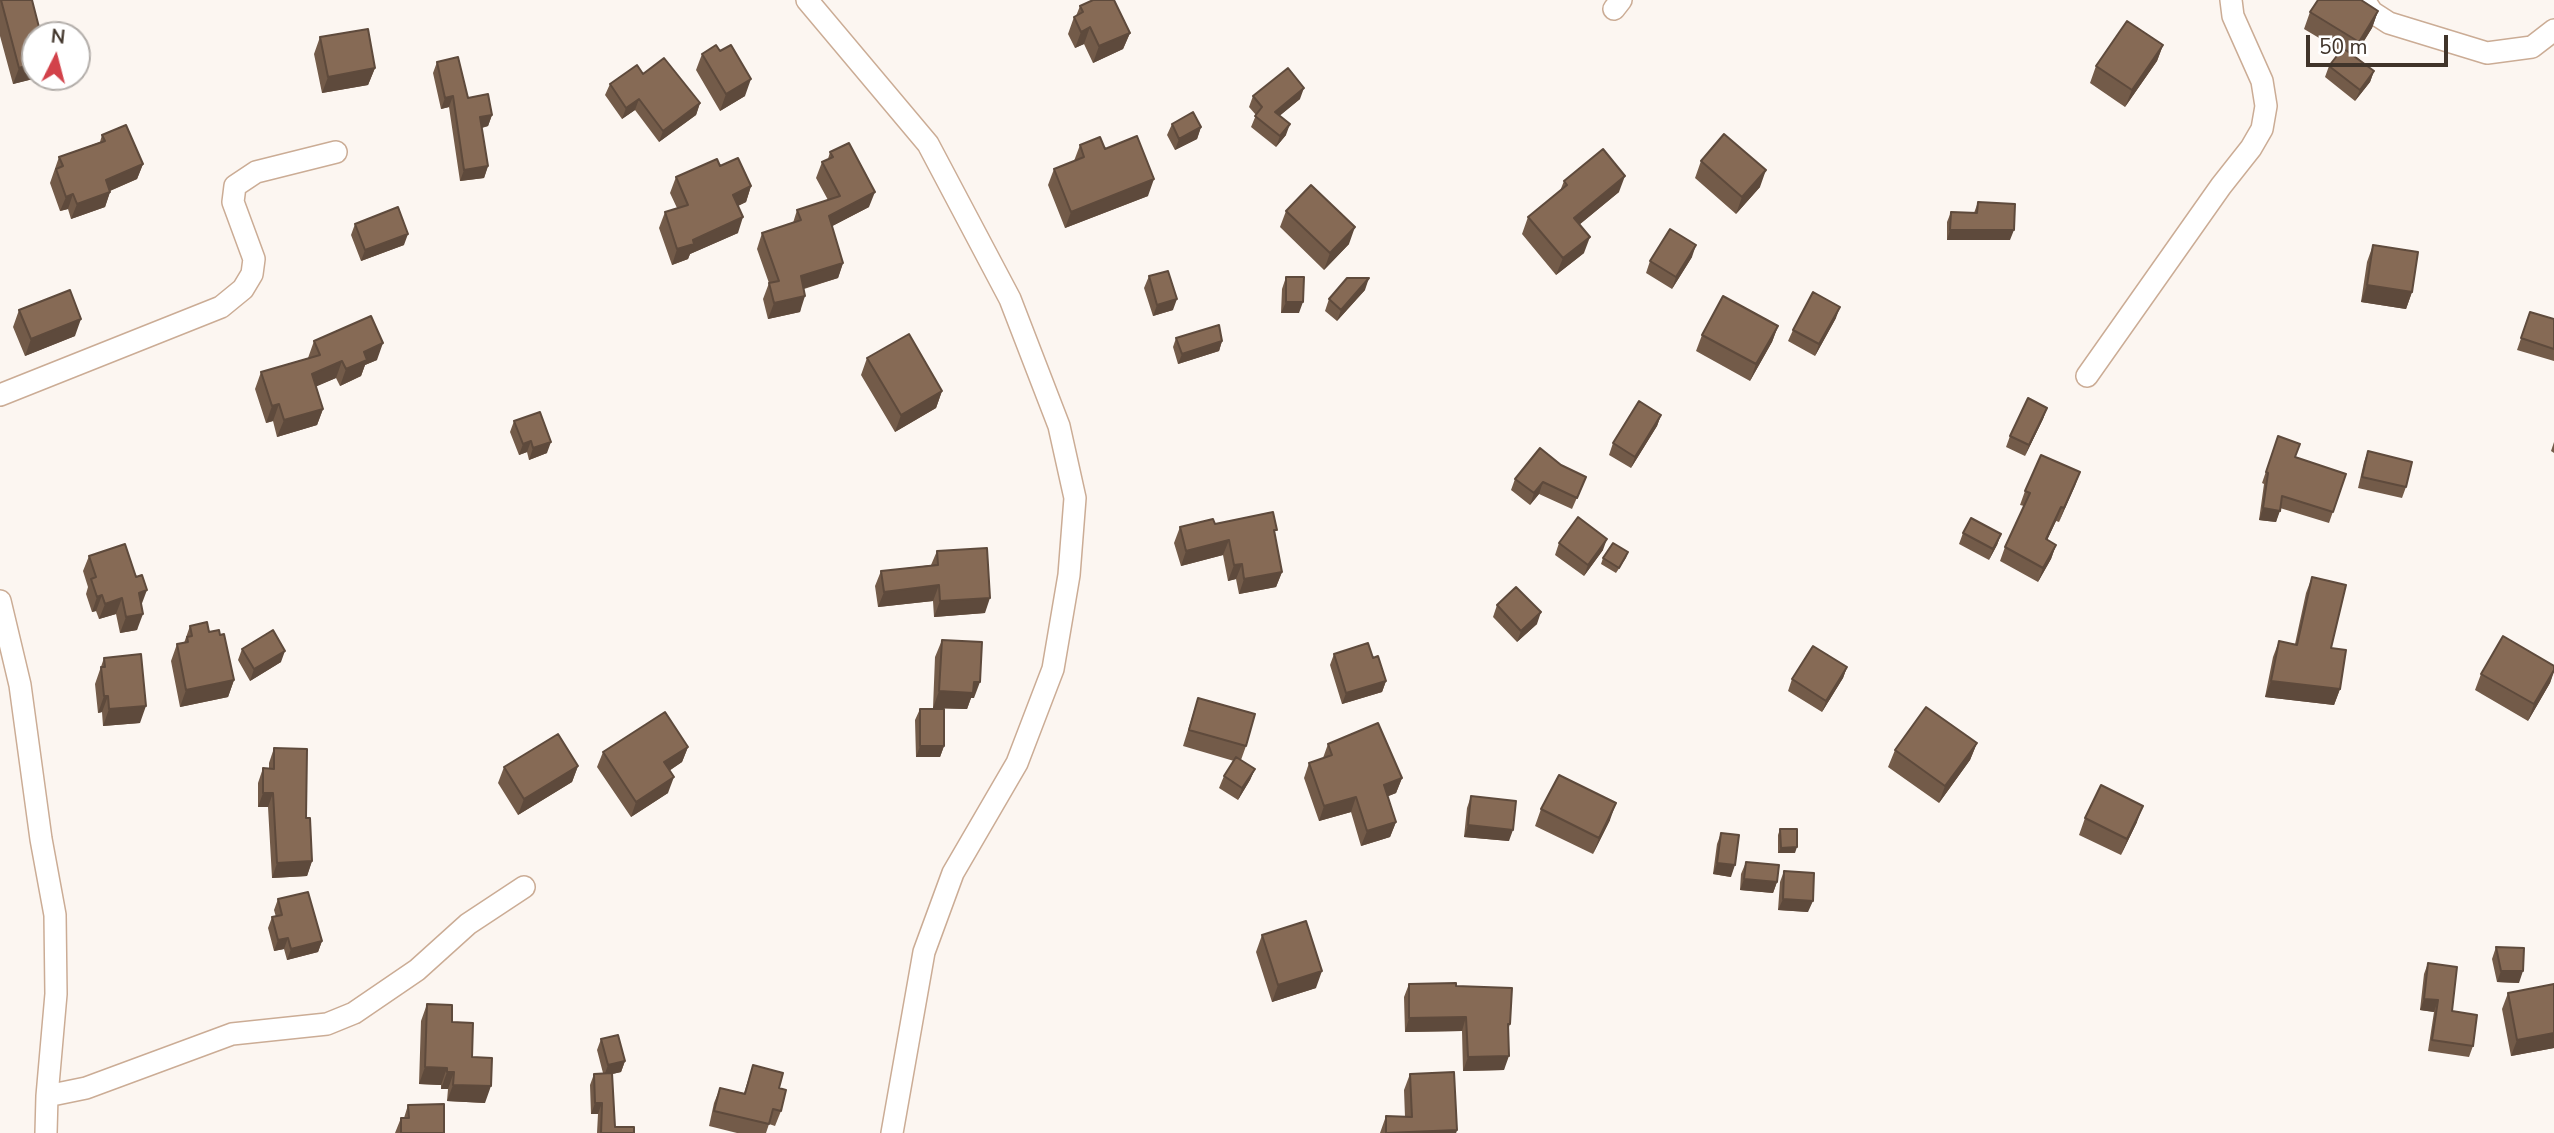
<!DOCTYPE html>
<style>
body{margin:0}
#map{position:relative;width:2554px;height:1133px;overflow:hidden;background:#fcf6f1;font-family:"Nunito Sans",sans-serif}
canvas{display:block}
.north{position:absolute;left:21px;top:21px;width:70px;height:70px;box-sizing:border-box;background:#fff;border:2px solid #b3aeaa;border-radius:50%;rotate:6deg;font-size:19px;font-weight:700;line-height:28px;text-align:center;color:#40342a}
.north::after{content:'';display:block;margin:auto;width:24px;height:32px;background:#d2424a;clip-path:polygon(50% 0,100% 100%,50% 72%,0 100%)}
.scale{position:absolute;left:2306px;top:35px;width:142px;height:32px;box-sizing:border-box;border:4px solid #40342a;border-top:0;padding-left:9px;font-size:21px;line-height:24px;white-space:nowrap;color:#40342a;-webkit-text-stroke:5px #fff;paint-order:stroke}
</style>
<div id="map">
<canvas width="2554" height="1133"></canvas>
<div class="north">N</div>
<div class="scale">50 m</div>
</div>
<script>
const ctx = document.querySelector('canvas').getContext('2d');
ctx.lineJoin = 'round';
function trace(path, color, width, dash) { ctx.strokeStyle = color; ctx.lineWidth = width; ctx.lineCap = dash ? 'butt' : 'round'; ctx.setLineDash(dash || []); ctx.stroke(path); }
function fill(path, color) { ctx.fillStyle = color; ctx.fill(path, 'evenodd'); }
const minor = new Path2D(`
 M807 0 928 144 1010 299 1059 426 1075 498 1069 575 1053 669 1017 763 953 873 924 952 892 1133
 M2364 0 2372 12 2389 23 2487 53 2532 47 2554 30
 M1614 9 1621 0
 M2087 376 2221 186 2251 148 2262 129 2266 106 2262 81 2233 16 2231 0
 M0 395 221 307 243 289 252 274 254 259 233 202 235 186 256 172 336 152
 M0 601 20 685 41 839 55 915 56 994 47 1096 46 1133
 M47 1096 86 1088 232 1034 327 1024 354 1013 417 970 468 924 524 887`);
trace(minor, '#cbac95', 24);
trace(minor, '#fff', 21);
fill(new Path2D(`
 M0 0H32L35 77H41L13 84 0 36Z
 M1080 6 1130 33 1123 49 1093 63 1084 44 1075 48 1068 34 1074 17 1076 16Z
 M2378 11 2372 28 2355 56 2374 71 2370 82 2355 101 2325 77 2329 66 2341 51 2304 29 2310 12Z
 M320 37 375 68 368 85 322 93 314 54Z
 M2163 45 2157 61 2125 107 2090 83 2096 66Z
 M720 51 745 96 720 111 696 70 702 54Z
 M437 62 468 98 492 115 488 126 482 128 488 166 484 178 460 181 449 107 441 109 433 73Z
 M643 74 700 103 696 115 659 142 635 110 622 119 605 95 610 84Z
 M1253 96 1300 99 1279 116 1286 135 1276 147 1251 127 1256 115 1249 107Z
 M1172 124 1201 127 1197 139 1175 150 1167 135Z
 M102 135 143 164 137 179 110 191V192L105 207 71 219 68 209 60 211 50 183 59 157 100 142Z
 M1080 145 1105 149 1148 196 1065 228 1048 185 1054 169 1074 161Z
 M830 152 869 207 832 226 843 263 838 278 804 289 800 312 768 319 763 299 769 283 757 249 762 233 793 223 797 210 828 200 816 178 822 162 828 159Z
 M1701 161 1760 187 1736 214 1695 178Z
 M720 166 751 186 746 202 738 206V233L690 254 688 259 672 265 659 228 665 212 677 208 670 193 676 177Z
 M1564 181 1619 192 1580 224 1584 253 1556 275 1522 234 1528 217 1560 191Z
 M1978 202 2010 240H1947V222L1951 212 1974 213Z
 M1286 211 1349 244 1324 270 1280 227Z
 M355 224 404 245 361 261 351 235Z
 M2373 245 2412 292 2406 309 2361 302 2367 262Z
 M1692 257 1672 289 1646 273 1650 261Z
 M1149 276 1173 310 1153 316 1144 288Z
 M1286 277 1299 313H1281L1282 289Z
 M1365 290 1337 321 1325 311 1329 299Z
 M19 310 75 336 25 356 13 327Z
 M2530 312 2554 319V361L2517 350Z
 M1836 318 1815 356 1788 341 1793 330Z
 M1778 326 1772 342 1750 381 1696 351 1702 335Z
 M1176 338 1222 341 1219 351 1178 364 1173 347Z
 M314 341 377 360 365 365 361 376 340 386 336 378 316 386 323 409 317 425 277 437 273 421 266 423 255 389 261 372 308 358Z
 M867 358 942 391 936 408 895 432 861 375Z
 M2047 408 2043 419 2025 456 2006 447 2010 436Z
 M1661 415 1657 426 1631 468 1609 455 1613 443Z
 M514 421 547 453 529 460 527 452 519 455 510 432Z
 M2278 436 2295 457 2346 474 2329 523 2280 508 2276 522 2259 520 2264 484 2262 483Z
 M2554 442V453L2551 451Z
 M2368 451 2406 487 2402 498 2358 488 2364 462Z
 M1561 465 1586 477 1572 509 1539 494 1530 505 1511 490 1515 479Z
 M2080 472 2059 522 2056 521 2047 540 2056 545 2051 559 2038 582 2000 561 2005 547 2024 506 2020 505 2025 491Z
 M1215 524 1275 535 1282 572 1276 587 1239 594 1236 579 1228 581 1223 555 1181 566 1174 543 1180 527Z
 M1963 533 2001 534 1997 545 1989 560 1959 544Z
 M1559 543 1603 550 1584 576 1555 555Z
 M937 551 985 613 934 617 933 601 878 607 875 586 881 571 931 565Z
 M1628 552 1626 558 1616 573 1601 564 1603 558Z
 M89 556 141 606 137 630 120 633 116 614 99 619 96 611 92 612 86 594 88 587 83 571Z
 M2312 577 2340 689 2334 705 2265 697 2273 657 2279 641 2295 644 2306 593Z
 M1497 605 1537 624 1517 642 1493 617Z
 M190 626 209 632 234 680 228 697 180 707 171 661 177 644 184 643Z
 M942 640 974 698H971L967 709 933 708 935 657Z
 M242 649 281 662 250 681 238 660Z
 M1334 654 1373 658 1386 681 1382 692 1342 704 1330 665Z
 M104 658 140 723 103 726 102 712 98 713 95 684Z
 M2554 666V672L2550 683 2528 721 2475 690 2481 674Z
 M1847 667 1843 678 1822 712 1788 691 1792 679Z
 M1198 698 1246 746 1241 760 1255 769 1250 780 1238 800 1219 788 1224 776 1234 761 1183 746Z
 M920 709 944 746 940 757H916L915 720Z
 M1977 743 1970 760 1939 803 1888 767 1895 750Z
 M1328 744 1402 778 1396 793 1388 796 1396 822 1390 837 1361 846 1351 812 1319 821 1304 778 1309 763 1323 758Z
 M688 747 682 762 669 771 668 793 631 817 597 767 603 752Z
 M274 748 306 818 312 861 307 876 272 878 268 807H258V783L263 768 269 769V763Z
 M578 766 572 782 518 815 498 783 504 767Z
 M1471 796 1509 841 1464 837 1467 808Z
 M1541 809 1610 820 1593 854 1535 826Z
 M2085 818 2137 822 2121 855 2079 835Z
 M1780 829 1795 853H1778V835Z
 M1721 833 1731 877 1713 874 1717 844Z
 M1746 862 1777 882 1773 893 1740 890 1741 874Z
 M1784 871 1808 912 1778 910 1780 882Z
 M278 899 322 941 318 952 287 960 284 949 274 951 268 928 272 917H276L274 910Z
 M1262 935 1316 988 1272 1002 1256 952Z
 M2496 947 2519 983 2497 982 2492 959Z
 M2428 963 2452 1011 2473 1046 2469 1057 2428 1051 2434 1012 2420 1010 2424 974Z
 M1409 984 1456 986 1510 1024 1508 1030 1504 1070 1463 1071 1462 1031 1405 1032 1404 997Z
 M2554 984V1048L2511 1056 2502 1009 2508 993Z
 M427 1004 452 1022 472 1057 485 1103 447 1101 448 1089H441V1085L419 1084 421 1021Z
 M601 1039 625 1061 621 1072 612 1074 615 1127 634 1133H597L598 1114H591L590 1085 594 1074 603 1073 597 1050Z
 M753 1065 781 1111 775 1126 769 1124 766 1133H737L709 1126 714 1103 720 1088 744 1093Z
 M1410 1074 1457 1130 1456 1133H1380L1386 1116 1405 1117 1404 1090Z
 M408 1105 444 1133H395L401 1118H404Z`), '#735b49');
fill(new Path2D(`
 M2378 11 2372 28 2353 58 2359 42Z
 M1090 27 1084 44 1075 48 1081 32Z
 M1130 33 1123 49 1093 63 1099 46Z
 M2163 45 2157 61 2125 107 2132 90Z
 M35 63V77H41L13 84 19 68Z
 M375 68 368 85 322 93 328 77Z
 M2374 71 2370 82 2355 101 2360 90Z
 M751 79 745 96 720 111 726 94Z
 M1304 88 1300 99 1271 123 1275 112Z
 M453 96 449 107 441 109 445 98Z
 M639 99 635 110 622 119 626 108Z
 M700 103 696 115 659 142 663 131Z
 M492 115 488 126 476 129 480 117Z
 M1290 124 1286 135 1276 147 1280 136Z
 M1201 127 1197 139 1175 150 1179 139Z
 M143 164 137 179 100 195 106 180Z
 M488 166 484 178 460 181 464 170Z
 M1766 170 1760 187 1736 214 1742 197Z
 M1625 176 1619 192 1568 234 1574 218Z
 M1154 179 1148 196 1065 228 1071 212Z
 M751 186 746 202 727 211 733 195Z
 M110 192 105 207 71 219 77 204Z
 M875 192 869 207 823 231 829 216Z
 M73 194 68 209 60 211 66 197Z
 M743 217 738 233 690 254 688 259 672 265 677 249 693 240Z
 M1355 227 1349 244 1324 270 1330 253Z
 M1950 230H2014L2010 240H1947Z
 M408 234 404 245 361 261 365 250Z
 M1590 237 1584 253 1556 275 1563 258Z
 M1696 245 1692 257 1672 289 1676 277Z
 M843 263 838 278 795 291 801 276Z
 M1369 278 1365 290 1337 321 1341 310Z
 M2367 285 2412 292 2406 309 2361 302Z
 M805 296 800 312 768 319 774 303Z
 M1177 299 1173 310 1153 316 1157 305Z
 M1286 302H1303L1299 313H1281Z
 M1840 307 1836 318 1815 356 1819 344Z
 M81 319 75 336 25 356 31 339Z
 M1778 326 1772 342 1750 381 1756 364Z
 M1222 341 1219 351 1178 364 1182 354Z
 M383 343 377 360 365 365 361 376 340 386 346 369 364 352Z
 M342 361 336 378 306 391 312 374Z
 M942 391 936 408 895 432 901 415Z
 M279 404 273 421 266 423 272 406Z
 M2047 408 2043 419 2025 456 2029 445Z
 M323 409 317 425 277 437 284 420Z
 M1661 415 1657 426 1631 468 1635 457Z
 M531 441 527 452 519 455 523 444Z
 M551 442 547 453 529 460 533 448Z
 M2080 472 2075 486 2059 522 2064 508Z
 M1543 482 1539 494 1530 505 1534 493Z
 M2061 507 2056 521 2041 553 2046 539Z
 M2263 508 2280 511 2276 522 2259 520Z
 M2001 534 1997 545 1989 560 1993 549Z
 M1607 539 1603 550 1584 576 1588 565Z
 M1229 540 1223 555 1181 566 1186 551Z
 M2056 545 2051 559 2038 582 2043 568Z
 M1242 564 1236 579 1228 581 1234 565Z
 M1282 572 1276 587 1239 594 1244 579Z
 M939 585 933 601 878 607 884 592Z
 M147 590 141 606 139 593Z
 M102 595 96 611 92 612 97 597Z
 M122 598 116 614 99 619 105 604Z
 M990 598 985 613 934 617 940 601Z
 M1541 612 1537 624 1517 642 1521 631Z
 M143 614 137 630 120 633 126 617Z
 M285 651 281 662 250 681 254 669Z
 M1847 667 1843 678 1822 712 1826 701Z
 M2554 670 2550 683 2528 721 2534 704Z
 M234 680 228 697 180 707 186 690Z
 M1386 681 1382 692 1342 704 1346 693Z
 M2271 681 2340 689 2334 705 2265 697Z
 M974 682H980L974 698H971L967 709 933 708 939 691Z
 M104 696H108L102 712 98 713Z
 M146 706 140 723 103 726 109 709Z
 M1977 743 1970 760 1939 803 1945 786Z
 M920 746H944L940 757H916Z
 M688 747 682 762 658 778 664 762Z
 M578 766 572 782 518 815 524 799Z
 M1255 769 1250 780 1238 800 1242 788Z
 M674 777 668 793 631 817 636 802Z
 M1402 778 1396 793 1379 800 1384 785Z
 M263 793H273L268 807H258Z
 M1356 797 1351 812 1319 821 1324 806Z
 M1616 803 1610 820 1593 854 1599 838Z
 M2143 806 2137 822 2121 855 2127 839Z
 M1396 822 1390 837 1361 846 1367 831Z
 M1468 825 1513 830 1509 841 1464 837Z
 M1797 847 1795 853H1778L1781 848Z
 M312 861 307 876 272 878 277 863Z
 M1717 863 1735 865 1731 877 1713 874Z
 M1744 879 1777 882 1773 893 1740 890Z
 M1783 899 1813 901 1808 912 1778 910Z
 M288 938 284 949 274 951 278 940Z
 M322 941 318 952 287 960 291 949Z
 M1322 971 1316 988 1272 1002 1278 985Z
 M2501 971H2523L2519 983 2497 982Z
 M2424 999 2438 1000 2434 1012 2420 1010Z
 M1466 1017 1462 1031 1405 1032 1409 1018Z
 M2554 1033V1048L2511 1056 2517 1040Z
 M1509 1056 1504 1070 1463 1071 1468 1057Z
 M625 1061 621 1072 604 1076 608 1065Z
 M425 1067 447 1068 441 1085 419 1084Z
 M447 1072H454L448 1089H441Z
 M453 1085 491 1086 485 1103 447 1101Z
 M595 1103H602L598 1114H591Z
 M1457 1130 1456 1133H1407Z`), '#5e4a3c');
const building = new Path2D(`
 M1 0H32L41 35H35V63L19 68Z
 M1093 0H1114L1130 33 1099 46 1090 27 1081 32 1074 17 1083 12 1080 6Z
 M2318 0H2361L2378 11 2359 42 2310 12Z
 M2127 21 2163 45 2132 90 2096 66Z
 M368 29 375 68 328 77 320 37Z
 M716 45 720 51 731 45 751 79 726 94 702 54Z
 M2343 48 2374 71 2360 90 2329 66Z
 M458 57 468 98 488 94 492 115 480 117 488 166 464 170 453 96 445 98 437 62Z
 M664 58 700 103 663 131 639 99 626 108 610 84 637 65 643 74Z
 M1288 68 1304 88 1275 112 1290 124 1280 136 1255 116 1262 107 1253 96Z
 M1193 112 1201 127 1179 139 1172 124Z
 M126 125 143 164 106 180 110 192 77 204 73 194 66 197 56 169 63 166 59 157 105 141 102 135Z
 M1724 134 1766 170 1742 197 1701 161Z
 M1137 136 1154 179 1071 212 1054 169 1084 157 1080 145 1100 137 1105 149Z
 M849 143 875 192 829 216 843 263 801 276 805 296 774 303 769 283 779 281 762 233 801 220 797 210 840 196 822 162 833 157 830 152Z
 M1603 149 1625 176 1574 218 1590 237 1563 258 1528 217 1567 185 1564 181Z
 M738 158 751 186 733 195 743 217 693 240 694 244 677 249 665 212 688 205 676 177 717 159 720 166Z
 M1311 185 1355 227 1330 253 1286 211Z
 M1978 202 2015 204 2014 230H1950L1951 212 1977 213Z
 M398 207 408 234 365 250 355 224Z
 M1670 229 1696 245 1676 277 1650 261Z
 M2373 245 2418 252 2412 292 2367 285Z
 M1168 271 1177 299 1157 305 1149 276Z
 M1286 277H1304L1303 302H1286Z
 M1347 278H1369L1341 310 1329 299Z
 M70 290 81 319 31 339 19 310Z
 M1813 292 1840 307 1819 344 1793 330Z
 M1723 296 1778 326 1756 364 1702 335Z
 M2530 312 2554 319V349L2521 338Z
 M371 316 383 343 364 352 367 360 346 369 342 361 312 374 323 409 284 420 279 404 272 406 261 372 320 355 314 341Z
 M1219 325 1222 341 1182 354 1176 338Z
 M909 334 942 391 901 415 867 358Z
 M2028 398 2047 408 2029 445 2010 436Z
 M1639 401 1661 415 1635 457 1613 443Z
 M540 412 551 442 533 448 531 441 523 444 514 421Z
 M2278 436 2300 444 2295 457 2346 474 2333 512 2282 496 2280 511 2263 508 2268 473 2266 472Z
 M1540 448 1561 465 1586 477 1577 498 1543 482 1534 493 1515 479Z
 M2368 451 2412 462 2406 487 2362 477Z
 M2041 455 2080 472 2064 508 2061 507 2046 539 2056 545 2043 568 2005 547 2030 493 2025 491Z
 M1273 512 1277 530H1274L1282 572 1244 579 1242 564 1234 565 1229 540 1186 551 1180 527 1213 519 1215 524Z
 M1578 517 1607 539 1588 565 1559 543Z
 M1971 518 2001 534 1993 549 1963 533Z
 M1613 543 1628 552 1619 568 1603 558Z
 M125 544 136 577 142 575 147 590 139 593 143 614 126 617 122 598 105 604 102 595 97 597 91 579 96 577 89 556Z
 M987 548 990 598 940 601 939 585 884 592 881 571 938 565 937 551Z
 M2312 577 2346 585 2331 648 2346 650 2340 689 2271 681 2279 641 2297 645Z
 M1516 587 1541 612 1521 631 1497 605Z
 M207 622 209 632 219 630 220 635 224 634 234 680 186 690 177 644 188 642 187 637 192 636 190 626Z
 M273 630 285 651 254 669 242 649Z
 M2503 636 2554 666V670L2534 704 2481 674Z
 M942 640 982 642 980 682H974L973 693 939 691Z
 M1368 643 1373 658 1378 656 1386 681 1346 693 1334 654Z
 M1813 646 1847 667 1826 701 1792 679Z
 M141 654 146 706 109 709 108 696H104L101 667H105L104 658Z
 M1198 698 1255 714 1246 746 1189 730Z
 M1926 707 1977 743 1945 786 1895 750Z
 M920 709H944V746H920Z
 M665 712 688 747 664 762 674 777 636 802 603 752Z
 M1378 723 1402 778 1384 785 1396 822 1367 831 1356 797 1324 806 1309 763 1332 755 1328 744Z
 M558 734 578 766 524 799 504 767Z
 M274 748 307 749 306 818H310L312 861 277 863 273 793H263V768L274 769Z
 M1236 757 1255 769 1242 788 1224 776Z
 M1559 775 1616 803 1599 838 1541 809Z
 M2101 785 2143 806 2127 839 2085 818Z
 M1471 796 1516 801 1513 830 1468 825Z
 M1780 829H1797V847L1781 848Z
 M1721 833 1739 835 1735 865 1717 863Z
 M1746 862 1779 865 1777 882 1744 879Z
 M1784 871 1814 873 1813 901 1783 899Z
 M308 892 322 941 291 949 288 938 278 940 272 917 282 915 278 899Z
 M1306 921 1322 971 1278 985 1262 935Z
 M2496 947 2524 948 2523 971H2501Z
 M2428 963 2457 967 2452 1011 2477 1015 2473 1046 2432 1040 2438 1000 2424 999Z
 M1456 983V986L1512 988 1510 1024H1508L1509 1056 1468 1057 1466 1017 1409 1018V984Z
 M2554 984V1033L2517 1040 2508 993Z
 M427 1004 452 1005V1022L473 1023 472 1057 492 1058 491 1086 453 1085 454 1072H447V1068L425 1067Z
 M618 1035 625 1061 608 1065 601 1039Z
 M753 1065 783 1073 779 1088 786 1090 781 1111 773 1109 769 1124 714 1111 720 1088 745 1094Z
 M1454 1072 1457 1130 1386 1133V1116L1412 1117 1410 1074Z
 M612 1073 615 1127H634V1133H601L602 1103H595L594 1074Z
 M444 1104V1133H401V1118H409L408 1105Z`);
fill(building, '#866a55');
trace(building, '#5e4a3c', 2);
</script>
